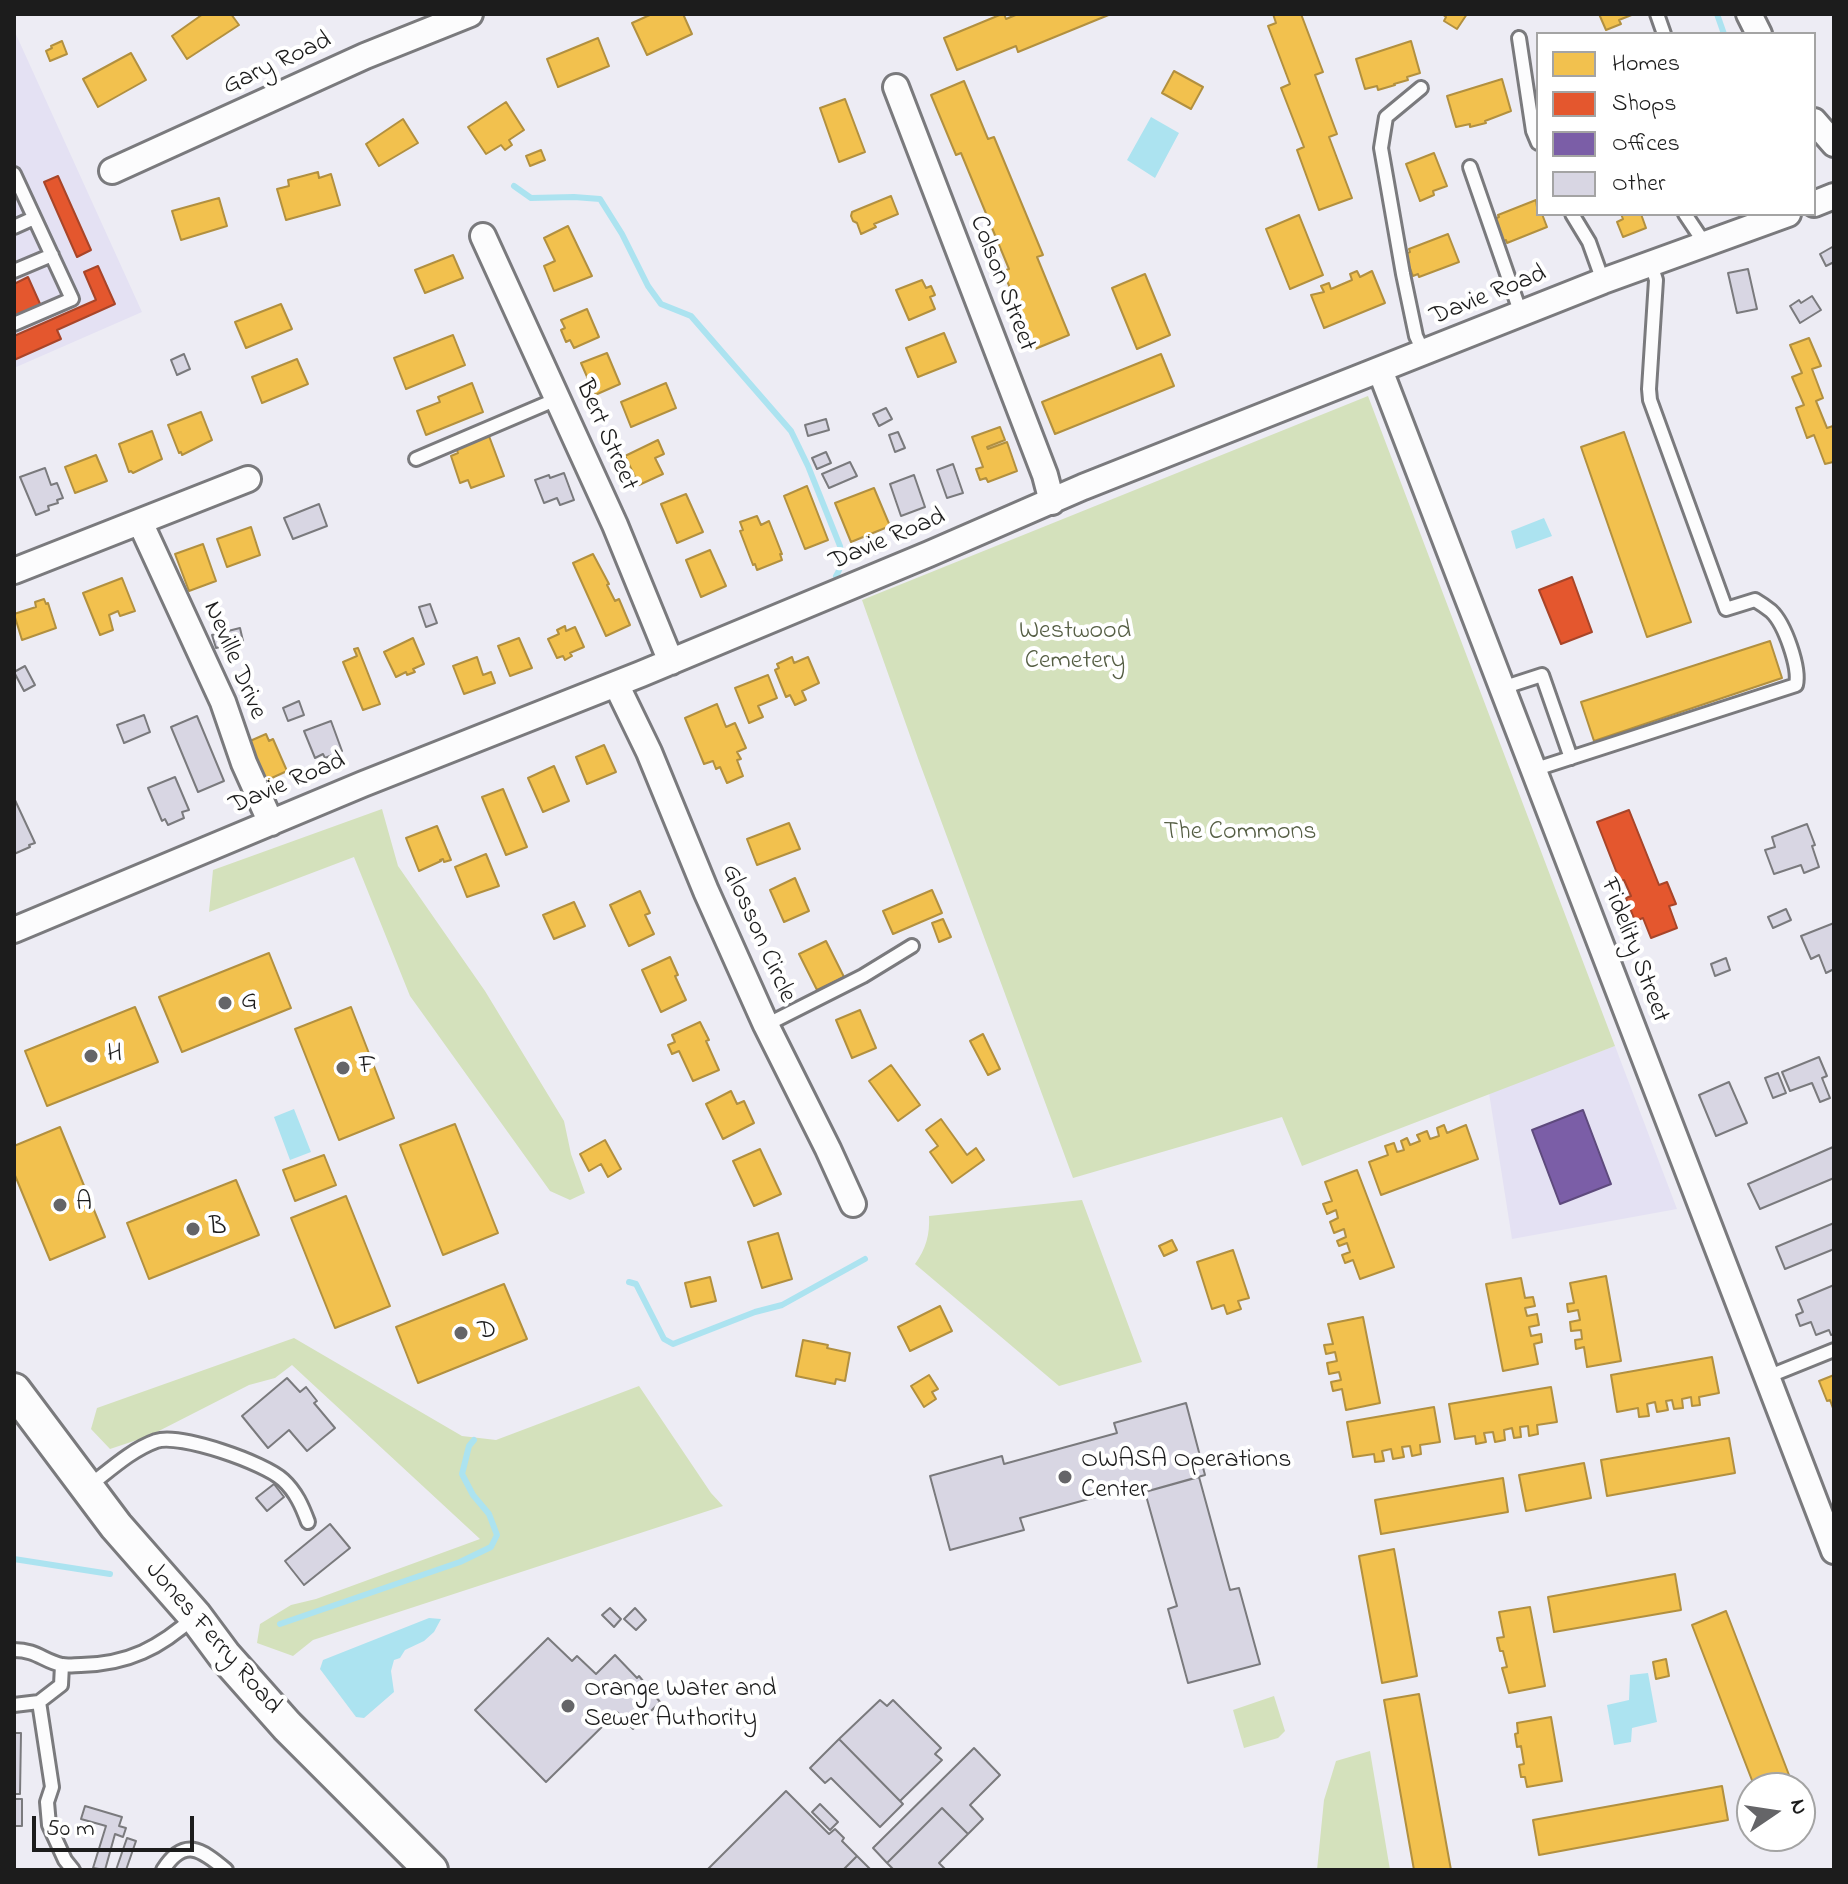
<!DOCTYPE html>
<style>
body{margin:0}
#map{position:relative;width:1848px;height:1884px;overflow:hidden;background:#edecf4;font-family:"Indie Flower",sans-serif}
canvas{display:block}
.frame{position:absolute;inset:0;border:16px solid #1c1c1c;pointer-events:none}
.legend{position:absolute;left:1536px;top:32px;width:280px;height:184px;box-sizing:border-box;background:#fff;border:2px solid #a4a4a4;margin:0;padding:10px 14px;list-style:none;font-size:24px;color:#1c1c1c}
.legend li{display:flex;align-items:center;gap:16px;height:40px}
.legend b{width:40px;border:2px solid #a4a4a4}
.north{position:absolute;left:1736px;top:1772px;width:80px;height:80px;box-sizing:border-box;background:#fff;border:2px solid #a4a4a4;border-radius:50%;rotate:77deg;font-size:22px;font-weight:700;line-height:32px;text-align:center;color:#1c1c1c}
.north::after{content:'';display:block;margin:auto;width:28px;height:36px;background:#656568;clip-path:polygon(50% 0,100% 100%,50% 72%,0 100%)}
.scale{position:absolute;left:32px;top:1816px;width:162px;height:36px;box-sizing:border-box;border:4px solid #1c1c1c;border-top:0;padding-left:10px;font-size:24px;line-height:28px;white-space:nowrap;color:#1c1c1c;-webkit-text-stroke:6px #fff;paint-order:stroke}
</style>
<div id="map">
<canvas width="1848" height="1884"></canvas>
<div class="frame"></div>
<ul class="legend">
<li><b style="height:22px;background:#f2c14e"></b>Homes</li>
<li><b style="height:22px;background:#e4572e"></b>Shops</li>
<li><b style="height:22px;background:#7b5ea7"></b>Offices</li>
<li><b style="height:22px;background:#d8d6e3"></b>Other</li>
</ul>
<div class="north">N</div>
<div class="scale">50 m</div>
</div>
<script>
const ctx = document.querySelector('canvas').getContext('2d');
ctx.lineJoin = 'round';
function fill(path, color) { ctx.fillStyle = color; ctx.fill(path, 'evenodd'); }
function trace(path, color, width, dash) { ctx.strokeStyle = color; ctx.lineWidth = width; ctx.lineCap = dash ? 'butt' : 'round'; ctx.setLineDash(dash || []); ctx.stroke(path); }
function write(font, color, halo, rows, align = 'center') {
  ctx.font = font + ' "Indie Flower",sans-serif'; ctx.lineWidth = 8; ctx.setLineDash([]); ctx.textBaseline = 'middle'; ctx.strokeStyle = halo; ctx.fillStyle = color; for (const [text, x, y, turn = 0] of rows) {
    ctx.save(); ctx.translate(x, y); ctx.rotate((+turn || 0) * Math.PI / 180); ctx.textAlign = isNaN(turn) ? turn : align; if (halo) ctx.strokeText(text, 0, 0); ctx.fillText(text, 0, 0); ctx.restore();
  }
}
fill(new Path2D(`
 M14 30 142 312 14 368Z
 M1615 1046 1677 1209 1512 1239 1489 1093Z`), '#e4e1f3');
fill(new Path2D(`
 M1368 396 1615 1046 1302 1166 1282 1117 1073 1178 919 761 862 600Z
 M382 809 398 866 485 991 564 1121 571 1154 585 1193 570 1200 550 1191 410 996 354 857 209 912 213 870Z
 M1082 1200 1142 1362 1059 1386 915 1264C926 1249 930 1234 929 1216Z
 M294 1338 462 1436 496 1440 639 1386 711 1493 723 1506 313 1640 293 1656 257 1643 260 1624 291 1605 316 1599 480 1539 292 1365 275 1378 249 1385 149 1436 110 1449 91 1429 97 1408Z
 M1274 1696 1285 1731 1278 1738 1244 1748 1233 1710Z
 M1370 1751 1390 1870H1317L1324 1800 1336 1761Z`), '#d4e1bc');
fill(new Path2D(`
 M1151 117 1179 133 1155 178 1127 160Z
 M1544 518 1552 536 1516 549 1511 531Z
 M294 1109 311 1152 290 1160 274 1117Z
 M429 1618 441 1619 434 1632 424 1641 405 1650 400 1658 394 1660 391 1671 394 1692 364 1718 356 1717 320 1669 323 1660Z
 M1648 1673 1657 1722 1632 1728 1631 1742 1614 1745 1607 1705 1629 1700 1630 1675Z`), '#ace3f0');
const homes = new Path2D(`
 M203 14H231L239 25 187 59 172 36Z
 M652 14H683L692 34 647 55 632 23Z
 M1002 14H1004L1006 19 1018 14H1111L1018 52 1016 46 957 70 944 38Z
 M1273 14H1301L1323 72 1315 75 1337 134 1329 137 1352 198 1319 210 1297 150 1304 147 1281 88 1290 84 1268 26 1276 23Z
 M1442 14H1467L1457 29 1444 21 1446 17Z
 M1599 14H1634L1619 20 1621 24 1606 30Z
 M598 38 609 66 558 87 547 59Z
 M62 41 67 54 50 61 46 51 52 48 51 46Z
 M1411 41 1420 73 1407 77 1408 80 1394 84 1395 85 1378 90 1377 86 1365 89 1356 59Z
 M131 53 146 80 98 107 83 79Z
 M1174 71 1203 87 1191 109 1162 93Z
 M1502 79 1511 111 1485 121 1486 123 1470 127V124L1456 127 1447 96Z
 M964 81 988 139 994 137 1043 255 1037 257 1069 335 1035 349 1003 271 1009 269 961 153 956 155 931 95Z
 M845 99 865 152 839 162 820 108Z
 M506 102 524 130 509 140 512 145 505 150 501 145 486 154 468 127Z
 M403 119 418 143 379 166 366 144Z
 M541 150 545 160 530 166 526 156Z
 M1434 153 1447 186 1433 191 1434 195 1420 201 1406 164Z
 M318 172 319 178 331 174 340 205 286 220 277 189 289 186 288 180Z
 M891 196 898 214 874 224 876 227 861 234 857 223 853 221 851 216 852 212Z
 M219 198 227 226 181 240 172 211Z
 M1536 200 1538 214H1542L1547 227 1507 243 1506 240 1501 242 1492 220 1499 217 1498 215Z
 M1621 214H1641L1646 228 1623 237 1617 222 1623 219Z
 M1299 215 1323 275 1290 289 1266 229Z
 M568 226 592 276 554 291 544 266 555 261 544 238Z
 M1448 234 1459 262 1419 277 1418 274 1413 276 1404 254 1410 252 1409 249Z
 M453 255 463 278 425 293 415 270Z
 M1357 271 1360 277 1372 271 1385 303 1324 328 1311 295 1324 292 1321 286 1329 283 1331 289 1352 280 1350 274Z
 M1145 274 1170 335 1137 349 1112 288Z
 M922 280 926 288 931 286 935 295 930 297 935 309 909 320 896 290Z
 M281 304 292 329 246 348 235 322Z
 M587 309 599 337 574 348 570 340 566 342 561 330 565 328 561 320Z
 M944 333 956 362 918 377 906 348Z
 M453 335 465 365 406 389 394 358Z
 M1809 338 1821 366 1812 369 1823 398 1816 401 1827 428 1833 426 1834 429V465L1833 462 1825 464 1814 435 1807 438 1796 408 1804 405 1792 377 1802 373 1790 345Z
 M607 353 620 384 595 395 581 363Z
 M1161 354 1174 386 1055 434 1042 402Z
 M297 359 308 384 262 403 252 377Z
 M472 383 483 412 426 435 417 411 440 402 438 397Z
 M666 383 676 408 631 427 621 402Z
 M201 412 212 440 182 455 181 452 179 453 168 425Z
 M1000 427 1005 440 987 447 988 449 1007 442 1017 471 988 482 986 478 980 480 976 469 983 467 972 437Z
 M152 431 162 459 133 473 131 471 129 472 119 444Z
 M1624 432 1691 622 1647 637 1581 447Z
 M489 436 504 476 471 488 468 480 460 483 451 456 458 453 456 448Z
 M658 440 664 454 655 458 663 474 639 485 625 456Z
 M96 455 107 481 75 493 65 467Z
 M807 486 828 540 805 549 784 496Z
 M874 488 890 526 851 542 835 503Z
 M686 494 703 532 677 543 661 504Z
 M757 516 761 525 769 521 782 554H780L782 560 757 570 755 564 753 565 740 531 743 530 740 522Z
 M251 527 260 555 227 567 217 539Z
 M203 544 216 581 189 591 175 554Z
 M710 550 726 586 701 597 686 560Z
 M593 554 609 584 607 585 615 601 619 599 630 625 606 636 573 563Z
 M122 578 135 611 120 616 118 611 109 615 113 630 100 635 83 593Z
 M44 599 46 604 48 603 56 628 22 640 14 614 36 607 35 602Z
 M565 626 566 631 575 627 584 647 570 653 572 656 565 660 563 656 557 658 548 639 559 634 557 630Z
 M413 638 424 664 413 669 415 672 407 675 406 672 396 677 384 652Z
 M519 638 532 668 510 676 498 646Z
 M1770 641 1782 678 1594 741 1581 702Z
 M358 648 380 704 363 710 343 662 357 656 354 649Z
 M477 657 483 675 491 672 495 683 464 694 453 666Z
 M792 657 794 663 808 657 819 683 802 691 806 700 795 705 790 695 786 697 775 670 779 668 777 664Z
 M768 675 777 698 758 706 763 717 749 723 735 688Z
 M717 704 726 727 735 723 746 748 737 752 741 759 737 760 743 776 727 783 720 767 716 769 713 761 704 764 685 718Z
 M266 734 269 741 273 739 287 771 263 782 249 749 253 747 250 741Z
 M604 745 616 772 587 784 576 757Z
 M554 766 569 801 543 812 528 778Z
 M503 789 527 847 506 855 482 797Z
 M789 823 800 849 757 865 747 839Z
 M437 826 451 860 444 862 443 859 440 860 441 861 419 871 406 838Z
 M486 854 499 886 467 897 455 867Z
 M795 878 809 911 784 922 770 890Z
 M932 890 942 913 893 934 883 911Z
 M640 891 650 913 645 915 654 934 629 946 610 905Z
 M574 902 585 926 554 939 543 915Z
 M943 919 951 937 939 942 932 923Z
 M826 941 844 977 817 990 799 954Z
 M269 953 291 1008 182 1052 159 997Z
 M670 957 678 975 675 976 686 1000 661 1012 642 970Z
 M135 1007 158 1062 47 1106 25 1051Z
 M351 1007 394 1118 339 1140 295 1029Z
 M860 1010 876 1048 852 1058 836 1020Z
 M700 1022 709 1040 706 1041 719 1070 693 1081 679 1051 672 1054 668 1045 675 1042 672 1035Z
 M983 1034 1000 1069 988 1075 970 1041Z
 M891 1065 920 1105 898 1121 869 1081Z
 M731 1091 737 1104 744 1101 754 1123 723 1139 706 1104Z
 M941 1119 967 1155 976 1148 984 1160 952 1183 930 1152 938 1146 926 1130Z
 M455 1124 498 1233 443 1255 400 1145Z
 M1444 1125 1447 1133 1466 1125 1478 1159 1381 1195 1369 1162 1388 1155 1385 1146 1394 1143 1397 1152 1404 1150 1401 1141 1407 1138 1410 1145 1420 1141 1417 1135 1427 1131 1430 1139 1439 1136 1437 1128Z
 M60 1127 105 1237 50 1260 14 1173V1146Z
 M605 1140 621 1169 608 1177 601 1164 589 1171 580 1154Z
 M760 1149 781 1194 754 1206 733 1161Z
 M324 1155 336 1185 295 1201 283 1170Z
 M1357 1170 1394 1267 1360 1279 1353 1260 1345 1263 1342 1255 1350 1252 1347 1243 1339 1246 1337 1241 1346 1237 1344 1229 1334 1233 1330 1222 1338 1218 1336 1210 1327 1214 1323 1204 1332 1201 1325 1182Z
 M236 1180 259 1235 149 1279 127 1223Z
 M346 1196 390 1306 335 1328 291 1218Z
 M778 1233 792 1279 762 1288 748 1242Z
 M1172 1240 1177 1250 1164 1256 1159 1246Z
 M1233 1250 1249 1298 1238 1301 1241 1309 1227 1314 1224 1305 1212 1309 1197 1262Z
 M1606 1276 1621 1361 1587 1367 1584 1347 1576 1349 1575 1340 1582 1339 1581 1330 1571 1331 1570 1322 1580 1320 1578 1310 1568 1312 1567 1304 1574 1303 1570 1283Z
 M710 1277 716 1301 691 1307 685 1283Z
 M1521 1278 1525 1298 1533 1297 1535 1306 1525 1308 1527 1316 1537 1314 1539 1325 1529 1327 1531 1336 1541 1334 1542 1342 1534 1344 1538 1364 1503 1371 1486 1284Z
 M504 1284 527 1339 418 1383 396 1327Z
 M940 1306 952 1331 910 1351 898 1327Z
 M1363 1317 1380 1403 1346 1410 1342 1389 1333 1391 1331 1382 1341 1380 1339 1372 1329 1374 1327 1363 1337 1361 1335 1352 1326 1354 1324 1345 1333 1344 1328 1324Z
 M803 1340 828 1345 827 1348 850 1353 845 1381 836 1379 835 1384 796 1376Z
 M1712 1357 1719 1393 1699 1397 1700 1405 1692 1406 1691 1397 1682 1399 1683 1408 1674 1409 1672 1400 1666 1401 1668 1410 1657 1412 1655 1402 1647 1404 1649 1416 1639 1417 1638 1408 1617 1412 1611 1375Z
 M929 1375 938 1389 932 1392 936 1399 924 1407 911 1386Z
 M1834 1375V1411L1830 1400 1827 1401 1819 1381Z
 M1551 1387 1557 1422 1537 1425 1538 1434 1529 1436 1528 1426 1520 1427 1521 1437 1514 1438 1512 1428 1504 1430 1505 1440 1495 1442 1493 1432 1484 1433 1486 1442 1476 1444 1475 1436 1455 1439 1449 1404Z
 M1434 1407 1440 1442 1420 1445 1421 1454 1412 1456 1410 1446 1402 1447 1404 1457 1393 1459 1391 1449 1382 1451 1384 1461 1375 1462 1374 1454 1353 1457 1347 1422Z
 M1729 1438 1735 1473 1607 1496 1601 1460Z
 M1584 1463 1591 1498 1526 1511 1519 1475Z
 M1503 1478 1508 1512 1381 1534 1375 1500Z
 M1394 1549 1417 1676 1382 1683 1359 1556Z
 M1675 1574 1681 1610 1554 1632 1548 1597Z
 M1530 1607 1545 1686 1509 1693 1502 1668 1507 1667 1503 1651H1500L1497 1638 1504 1637 1499 1612Z
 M1726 1611 1794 1788H1755L1692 1625Z
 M1666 1659 1669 1676 1656 1679 1653 1662Z
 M1419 1694 1451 1870H1414L1384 1700Z
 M1551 1717 1562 1781 1527 1787 1525 1777H1521L1519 1765 1524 1764 1521 1746 1517 1747 1515 1734 1518 1733 1517 1723Z
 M1722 1786 1728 1820 1539 1855 1533 1820Z`);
fill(homes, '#f2c14e');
trace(homes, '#b2903f', 2);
const shops = new Path2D(`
 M58 176 91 250 77 257 44 182Z
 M98 266 115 304 57 330 61 339 14 360V336L96 300 84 272Z
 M28 277 41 306 14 318V284Z
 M1572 577 1592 632 1561 644 1539 590Z
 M1629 810 1659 885 1667 882 1676 904 1669 906 1677 928 1651 938 1643 918 1635 921 1626 898 1631 896 1624 880 1620 881 1597 822Z`);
fill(shops, '#e4572e');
trace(shops, '#a84529', 2);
const offices = new Path2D(`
 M1583 1110 1611 1184 1560 1204 1532 1130Z`);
fill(offices, '#7b5ea7');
trace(offices, '#5e4a7d', 2);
trace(new Path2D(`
 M1717 14 1724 34
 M514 186 531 198 574 197 600 199 622 234 648 286 661 304 691 316 791 431 808 466 840 546C842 558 843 565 836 576
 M629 1282 636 1284 664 1339 673 1344 755 1312 782 1305 865 1259
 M14 1559 110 1574
 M280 1624 460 1562 491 1547 497 1535 489 1514 473 1495 462 1474 469 1446 474 1440`), '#ace3f0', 6);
const building = new Path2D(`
 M1834 246V262L1826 266 1820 254Z
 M1748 269 1757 309 1737 313 1728 273Z
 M1812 296 1821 310 1800 323 1790 306 1799 300 1801 303Z
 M184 354 190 369 177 375 171 360Z
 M886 408 892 419 879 426 873 414Z
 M826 419 829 430 808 436 805 425Z
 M898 432 905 448 895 452 889 435Z
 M826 452 831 463 817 469 812 458Z
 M850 462 857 476 829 488 822 474Z
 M953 464 963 493 947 498 937 470Z
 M45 468 51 485 57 483 63 498 57 500 58 503 48 506 49 510 36 515 20 477Z
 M564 473 574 500 560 505 557 498 544 503 535 480 549 475 550 478Z
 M914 475 925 507 901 516 890 484Z
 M319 504 327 526 293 539 284 518Z
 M430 604 437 623 426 627 419 607Z
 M240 628 243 641 216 648 212 635Z
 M25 666 35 685 24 691 14 672Z
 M299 701 304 715 288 721 283 708Z
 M144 715 150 732 124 743 117 725Z
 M197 716 224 781 198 792 171 727Z
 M331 721 342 751 325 758 323 754 315 758 304 731Z
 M175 777 189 810 182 812 184 818 168 825 165 819 162 821 148 788Z
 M14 798 35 843 29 845 30 847 14 854Z
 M1807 824 1815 845 1812 846 1819 867 1804 873 1801 865 1774 874 1765 850 1775 847 1772 837Z
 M1786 909 1791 920 1773 928 1768 917Z
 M1834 923V969L1826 973 1819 955 1811 959 1801 936Z
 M1726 958 1730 970 1715 976 1711 964Z
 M1819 1057 1827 1076 1822 1078 1830 1098 1820 1102 1812 1083 1790 1091 1782 1072Z
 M1778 1073 1786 1093 1773 1098 1765 1078Z
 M1729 1082 1747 1123 1716 1136 1699 1095Z
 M1833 1147 1834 1178 1760 1209 1748 1184Z
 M1834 1223V1249L1785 1269 1776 1247Z
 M1834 1285V1334L1831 1335 1829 1330 1816 1335 1811 1322 1800 1326 1796 1315 1803 1312 1798 1300Z
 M287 1378 300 1392 306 1387 317 1401 314 1403 335 1428 307 1451 289 1430 268 1448 242 1416Z
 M1186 1403 1205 1475 1134 1495 1132 1487 1020 1518 1024 1530 950 1550 930 1476 1002 1456 1004 1464 1117 1433 1114 1423Z
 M1199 1477 1230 1590 1239 1588 1260 1664 1188 1683 1168 1609 1177 1606 1145 1492Z
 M274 1484 284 1497 267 1511 256 1498Z
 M330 1524 350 1548 304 1585 285 1561Z
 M610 1608 621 1619 614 1627 602 1615Z
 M635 1608 646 1620 636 1630 624 1619Z
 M548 1638 572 1661 577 1656 596 1674 615 1655 637 1678 639 1676 660 1702 633 1729 617 1712 546 1782 475 1710Z
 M880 1700 887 1706 893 1700 941 1748 935 1754 942 1760 900 1801 839 1739Z
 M14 1733H21L20 1794H14Z
 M839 1739 903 1804 880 1827 831 1778 825 1783 810 1768Z
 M974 1748 1000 1775 970 1805 983 1819 968 1834 942 1808 887 1863 873 1848Z
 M786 1791 829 1834 835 1829 844 1838 842 1841 857 1856 843 1870H707Z
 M14 1799H22V1826H14Z
 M820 1804 838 1822 830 1830 812 1812Z
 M85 1806 122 1817 119 1826 126 1828 123 1837 115 1834 105 1870 93 1868 106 1826 81 1819Z
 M942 1808 968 1834 939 1863 946 1870H894L887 1863Z
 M127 1838 136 1841 126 1870H116Z
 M857 1856 871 1870H843Z`);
fill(building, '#d8d6e3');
trace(building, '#7a7a7d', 2);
const service = new Path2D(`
 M1657 14 1664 34
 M1519 38 1533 131 1538 143
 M1421 88 1386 117 1381 148 1403 274 1416 336 1424 353
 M1470 167 1521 314
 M14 174 72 299 14 324
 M1572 214 1589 242 1603 281
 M1685 214 1705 244
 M14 227 34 218
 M14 271 52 255
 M416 459 557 399
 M1502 688 1542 675 1571 758
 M1533 770 1796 685C1800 668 1785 624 1771 611 1766 607 1760 603 1755 600L1726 609 1650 400 1649 389 1656 280 1651 264
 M766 1025 863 976 912 946
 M1767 1377 1834 1350
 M89 1486C110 1470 131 1450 156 1441 180 1433 265 1463 283 1480 296 1492 302 1506 308 1522
 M14 1650C37 1650 43 1661 62 1665 68 1666 75 1665 81 1665 128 1664 160 1648 195 1616
 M39 1702 52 1787 47 1802 49 1825 65 1860 73 1870
 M14 1705 39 1702 61 1685 62 1665
 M163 1870C184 1837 201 1849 226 1870`);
const minor = new Path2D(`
 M1749 14 1759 34
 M896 87 1045 475 1052 502
 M1814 121 1834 144
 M112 171 365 56 470 14
 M1814 204 1834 196
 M483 236 615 525 671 662
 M1380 370 1834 1551
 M140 522 223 702 244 763 271 823
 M14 571 248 479
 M616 684 649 752 706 891 766 1025 828 1149 853 1204
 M14 930 363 784 641 674 929 554 1083 487 1603 281 1788 214`);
const secondary = new Path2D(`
 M14 1390 116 1526 195 1616 224 1655 287 1726 431 1870`);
trace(service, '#7a7a7d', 18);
trace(minor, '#7a7a7d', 30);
trace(secondary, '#7a7a7d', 38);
trace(service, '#fcfcfd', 12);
trace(minor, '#fcfcfd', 24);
trace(secondary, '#fcfcfd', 32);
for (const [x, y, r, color] of [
 [225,1003,8,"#656568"],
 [91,1056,8,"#656568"],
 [343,1068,8,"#656568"],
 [60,1205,8,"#656568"],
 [193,1229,8,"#656568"],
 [461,1333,8,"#656568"],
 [1065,1477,8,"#656568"],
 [568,1706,8,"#656568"]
]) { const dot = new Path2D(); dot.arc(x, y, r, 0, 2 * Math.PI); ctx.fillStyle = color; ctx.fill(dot); trace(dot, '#fff', 3); }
write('26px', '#1c1c1c', '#fff', [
 ["Gary Road",278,65,-25],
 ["Colson Street",1001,284,69],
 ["Davie Road",1489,297,-22],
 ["Bert Street",605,436,66],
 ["Davie Road",888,541,-23],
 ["Neville Drive",233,661,67],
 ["Davie Road",288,785,-23],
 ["Glosson Circle",757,934,66],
 ["Fidelity Street",1633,951,69],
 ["Jones Ferry Road",212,1639,49]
]);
write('26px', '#555e44', '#fff', [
 ["Westwood",1075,633],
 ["Cemetery",1075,663],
 ["The Commons",1240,834]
]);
write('26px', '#1c1c1c', '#fff', [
 ["G",241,1003],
 ["H",107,1056],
 ["F",359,1068],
 ["A",76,1205],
 ["B",209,1229],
 ["D",477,1333],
 ["OWASA Operations",1081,1462],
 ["Center",1081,1492],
 ["Orange Water and",584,1691],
 ["Sewer Authority",584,1721]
], 'left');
</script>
